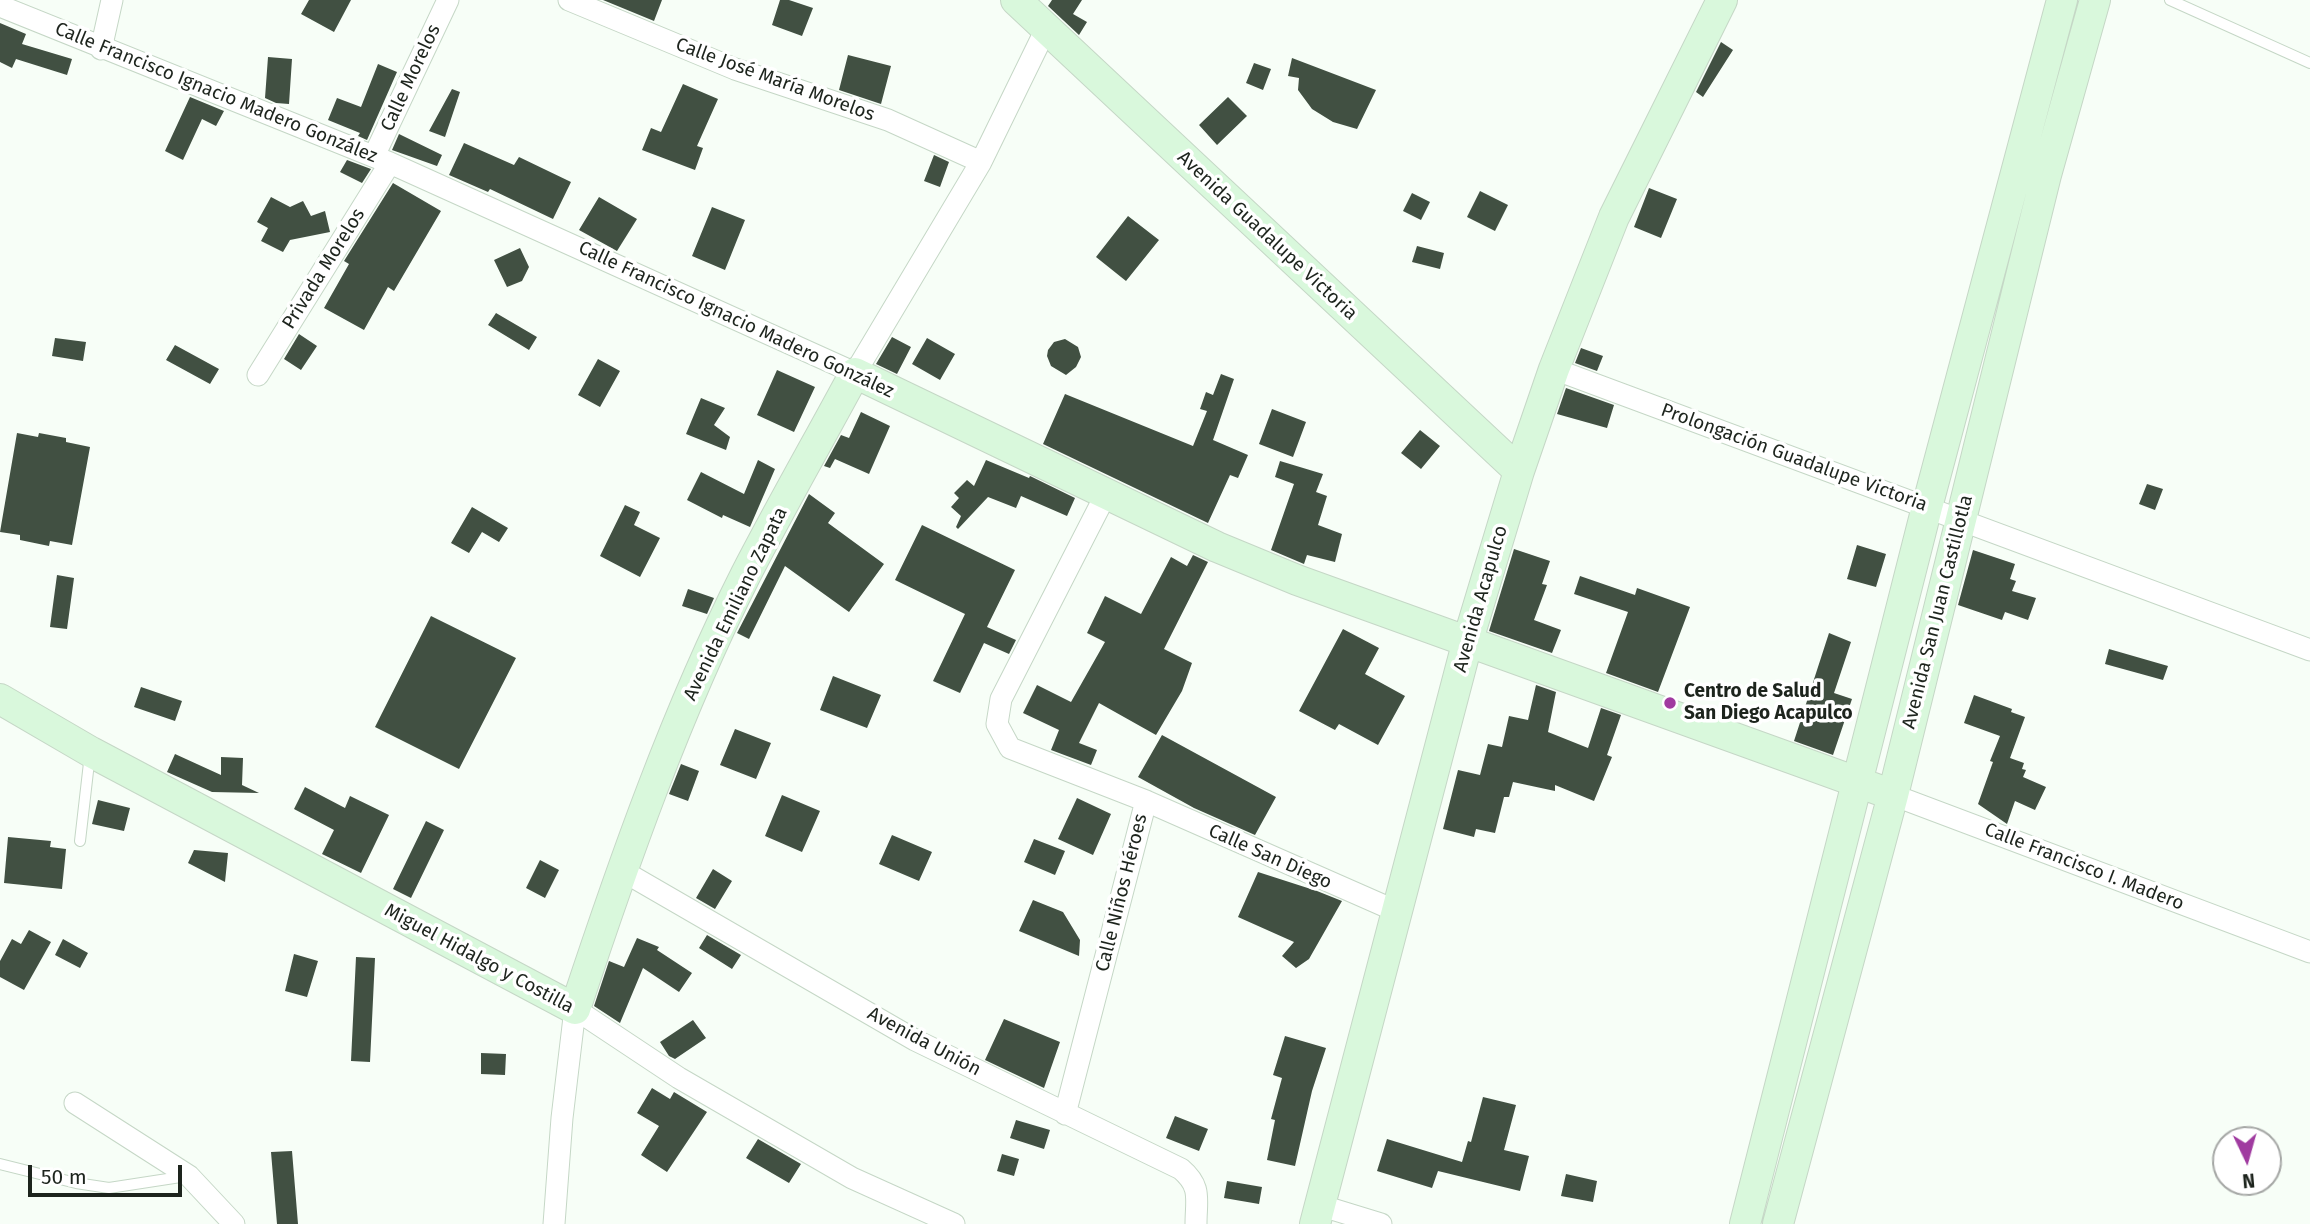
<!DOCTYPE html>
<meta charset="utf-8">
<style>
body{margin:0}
#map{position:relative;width:2310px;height:1224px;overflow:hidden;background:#f7fef7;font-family:"Fira Sans",sans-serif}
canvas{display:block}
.north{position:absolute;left:2212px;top:1126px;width:70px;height:70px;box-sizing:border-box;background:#fff;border:2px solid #a5a7a5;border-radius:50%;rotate:175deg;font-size:19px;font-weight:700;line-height:28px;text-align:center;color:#1d241d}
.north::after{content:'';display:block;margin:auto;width:24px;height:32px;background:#a03ba0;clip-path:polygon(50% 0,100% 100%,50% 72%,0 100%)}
.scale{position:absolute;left:28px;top:1165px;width:154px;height:32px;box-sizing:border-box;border:4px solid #1d241d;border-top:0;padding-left:9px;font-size:21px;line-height:24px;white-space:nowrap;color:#1d241d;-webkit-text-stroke:5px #fff;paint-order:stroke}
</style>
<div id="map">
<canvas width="2310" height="1224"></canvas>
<div class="north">N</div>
<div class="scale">50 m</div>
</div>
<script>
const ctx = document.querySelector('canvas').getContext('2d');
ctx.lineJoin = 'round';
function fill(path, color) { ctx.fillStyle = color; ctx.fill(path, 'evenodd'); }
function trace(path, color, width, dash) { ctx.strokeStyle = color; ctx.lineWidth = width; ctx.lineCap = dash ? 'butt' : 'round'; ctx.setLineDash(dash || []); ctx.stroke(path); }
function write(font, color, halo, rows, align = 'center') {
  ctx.font = font + ' "Fira Sans",sans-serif'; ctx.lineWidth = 7; ctx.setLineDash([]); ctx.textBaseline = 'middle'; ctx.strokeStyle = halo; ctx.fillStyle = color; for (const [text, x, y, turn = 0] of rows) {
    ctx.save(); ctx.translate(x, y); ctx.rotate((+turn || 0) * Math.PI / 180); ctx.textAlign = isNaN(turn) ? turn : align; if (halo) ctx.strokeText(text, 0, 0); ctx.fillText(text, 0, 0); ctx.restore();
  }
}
fill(new Path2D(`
 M309 0H351L334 32 301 14Z
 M603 0H662L654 21Z
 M780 0H789L813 8 802 36 772 25Z
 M1052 0H1082L1073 14 1087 22 1079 35 1048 6Z
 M0 23 26 34 22 44 72 59 67 75 16 59 12 68 0 62Z
 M1721 42 1733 50 1703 97 1696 92Z
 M848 55 891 66 881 104 839 90Z
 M268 57 292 59 289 104 276 103 265 98Z
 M1292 58 1376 90 1357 129 1333 122 1312 109 1298 90 1299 78 1288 76Z
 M1254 63 1271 69 1263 90 1246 83Z
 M378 64 397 72 367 140 358 136 360 133 328 120 337 98 361 107Z
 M683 84 718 99 697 146 703 148 695 170 642 150 651 128 661 132Z
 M452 89 460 92 445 137 429 131Z
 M190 97 224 111 216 126 202 119 183 160 165 151Z
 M1228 97 1247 116 1217 145 1199 125Z
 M399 134 442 155 437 166 392 150Z
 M464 143 514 165 519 157 571 182 553 219 490 189 488 192 449 175Z
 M934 155 949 162 940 187 924 181Z
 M347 160 371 169 362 183 340 172Z
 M393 183 441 211 394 291 388 287 364 330 324 308 349 264 344 261Z
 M1649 188 1677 199 1661 238 1634 227Z
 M1480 191 1508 205 1495 231 1467 217Z
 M1412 193 1430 202 1421 220 1403 211Z
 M271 197 290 207 303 201 311 216 325 211 330 232 290 240 283 252 261 241 268 228 257 222Z
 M599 197 637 219 617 251 579 230Z
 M712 207 745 220 725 270 692 256Z
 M1128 216 1159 240 1126 281 1096 257Z
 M1417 246 1444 253 1440 269 1412 262Z
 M520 248 529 267 522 281 507 287 494 260Z
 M496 313 537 337 529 350 488 325Z
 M299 334 317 346 301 370 284 359Z
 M892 337 911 347 897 374 876 364Z
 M55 338 86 342 83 361 52 356Z
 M927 338 955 354 940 380 912 364Z
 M1065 339 1078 347 1081 357 1076 367 1066 375 1051 366 1047 356 1048 350 1054 342Z
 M175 345 219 369 210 384 166 360Z
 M1581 348 1603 356 1597 371 1575 363Z
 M598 359 620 371 600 407 578 395Z
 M777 370 815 387 794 432 757 415Z
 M1221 374 1234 379 1213 440 1248 455 1238 478 1230 475 1208 523 1043 444 1065 394 1193 446 1207 411 1200 409 1206 392 1213 395Z
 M1566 388 1614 405 1607 428 1557 414Z
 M701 398 725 408 714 425 730 437 726 450 686 434Z
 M1272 409 1306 422 1293 457 1259 444Z
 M861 412 890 426 869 474 835 459 830 468 824 466 841 435 849 438Z
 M1420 430 1440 446 1421 469 1401 453Z
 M17 433 38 437 39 433 66 438V442L90 447 72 545 50 541 49 546 20 540V535L0 532Z
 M758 460 775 469 750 527 723 515 722 518 687 500 701 472 744 494Z
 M986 460 1029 478 1030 476 1075 498 1067 516 1021 496 1016 508 988 497 958 529 956 527 961 516 951 507 959 498 954 493 967 480 974 486Z
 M1280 461 1323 474 1316 492 1327 496 1318 525 1342 534 1335 562 1307 555 1304 564 1271 550 1294 484 1275 477Z
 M2147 484 2163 489 2155 510 2139 504Z
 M809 494 835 513 828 523 884 564 849 612 785 566 749 639 737 633Z
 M625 505 640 512 634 525 660 538 640 577 600 556Z
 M472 507 508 528 499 542 482 532 469 553 451 543Z
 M922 525 1015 570 987 627 1016 640 1009 654 984 643 960 693 933 681 965 614 895 580Z
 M1857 545 1886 554 1876 587 1847 579Z
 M1514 549 1550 561 1542 584 1547 585 1534 620 1561 630 1552 653 1489 631Z
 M1973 550 2015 564 2010 579 2016 581 2012 591 2036 598 2028 620 2005 612 2002 620 1958 605Z
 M1193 555 1208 562 1164 649 1192 663 1182 691 1156 735 1099 703 1079 743 1097 750 1091 765 1051 750 1059 730 1023 713 1037 685 1071 702 1105 642 1087 633 1105 596 1141 614 1171 557 1187 566Z
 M57 575 74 578 67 629 50 627Z
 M1580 576 1635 595 1637 588 1690 607 1658 692 1606 673 1628 612 1574 594Z
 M688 589 714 598 707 614 682 606Z
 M431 616 516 658 459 769 375 727Z
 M1343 629 1379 648 1365 674 1405 696 1378 745 1339 724 1335 730 1299 711Z
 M1829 633 1851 642 1834 693 1852 699 1833 755 1794 741Z
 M2109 649 2168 666 2163 680 2105 664Z
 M833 676 881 695 867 728 820 710Z
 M1536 685 1556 692 1548 732 1588 748 1601 708 1621 715 1607 755 1612 757 1594 801 1555 785V791L1513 782 1509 797H1504L1495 833 1476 829 1474 837 1443 829 1458 770 1480 775 1488 744 1502 747 1509 716 1528 720Z
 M141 687 182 701 175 721 134 707Z
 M1974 695 2012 709 2011 712 2025 717 2010 758 2024 763 2022 769 2026 770 2023 777 2046 787 2035 810 2015 801 2007 824 1978 804 1993 762 1990 761 2000 736 1964 723Z
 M735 729 771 743 756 779 720 765Z
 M1162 735 1276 797 1255 835 1194 808 1138 777Z
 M175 754 221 775V757L243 758 242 785 259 793 212 792 167 772Z
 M681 764 699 771 688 801 669 794Z
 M305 787 345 808 350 796 389 815 361 873 322 854 334 830 294 809Z
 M782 795 820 811 802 852 765 836Z
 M1077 798 1111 814 1093 855 1058 839Z
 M98 800 130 808 124 831 92 824Z
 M426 821 444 830 411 898 393 889Z
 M892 835 932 852 919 881 879 864Z
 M8 837 51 841 50 847 66 849 62 889 4 883Z
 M1034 839 1065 851 1055 875 1024 862Z
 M194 850 228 853 225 882 188 863Z
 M540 860 559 870 545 898 526 888Z
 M713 869 732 881 715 909 696 898Z
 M1258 872 1317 891 1342 901 1309 959 1296 968 1282 956 1294 942 1238 917Z
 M1033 900 1063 912 1080 940 1079 956 1019 931Z
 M29 930 51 942 24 990 0 977V961L12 939 21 944Z
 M707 935 741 955 732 969 699 948Z
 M637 938 659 947 657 950 692 973 679 992 643 968 620 1023 594 1006 609 961 624 967Z
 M63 939 88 953 80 968 55 955Z
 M294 954 318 961 307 997 285 991Z
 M356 957 375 958 370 1062 351 1061Z
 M1004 1019 1060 1042 1044 1088 985 1060Z
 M693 1020 706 1038 675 1059 669 1056 660 1042Z
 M1285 1036 1326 1048 1312 1091 1295 1166 1267 1160 1275 1120 1271 1119 1282 1078 1273 1075Z
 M481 1053 506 1054 505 1075 481 1074Z
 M652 1088 670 1099 674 1092 707 1112 667 1172 641 1155 659 1126 637 1113Z
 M1483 1097 1516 1105 1504 1150 1529 1156 1520 1191 1438 1171 1432 1188 1377 1171 1387 1139 1462 1162 1468 1141 1471 1142Z
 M1175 1116 1208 1129 1199 1151 1166 1138Z
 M1016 1120 1050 1130 1044 1149 1010 1138Z
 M758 1139 801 1164 789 1183 746 1158Z
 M292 1151 298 1224H277L271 1152Z
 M1002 1154 1019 1159 1014 1176 997 1171Z
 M1566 1174 1597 1181 1593 1202 1561 1196Z
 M1227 1181 1262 1187 1259 1204 1224 1198Z`), '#415042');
const lane = new Path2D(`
 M2170 0 2310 63
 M80 841 90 754
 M0 1164 76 1183 109 1188 187 1176`);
const street = new Path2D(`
 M569 0 735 69 888 120 981 162
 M0 6 390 163 855 373 981 162 1046 29
 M101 49 112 0
 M374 156 448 0
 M1554 369 2310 650
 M258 375 390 163
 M1106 494 1001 699 997 724 1010 748 1146 801 1396 911
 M1893 795 2310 952
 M621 870 915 1040 1181 1169C1202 1187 1196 1199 1196 1224
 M75 1103 189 1176 234 1224
 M1065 1114 1146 801
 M1319 1205 1381 1224
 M554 1224 562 1118 575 1009 679 1078 852 1178 954 1224`);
const secondary = new Path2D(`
 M1016 0 1519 471
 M0 699 91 752 575 1009C624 861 676 713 746 574 781 506 819 440 855 373L1217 547 1297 580 1893 795
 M1315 1224 1468 640 1519 471 1554 369 1614 217 1722 0
 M1745 1224 1927 507 2062 0
 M1778 1224 1893 795 2046 175 2095 0`);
trace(lane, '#c5d7c6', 12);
trace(street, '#c5d7c6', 23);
trace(secondary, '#c5d7c6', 32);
trace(lane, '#fff', 10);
trace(street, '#fff', 21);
trace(secondary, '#d9f8dc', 30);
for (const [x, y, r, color] of [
 [1670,703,7,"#a03ba0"]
]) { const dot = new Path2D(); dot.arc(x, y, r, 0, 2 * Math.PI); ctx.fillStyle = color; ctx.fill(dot); trace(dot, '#fff', 2.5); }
write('19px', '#1d241d', '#fff', [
 ["Calle Morelos",411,78,-65],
 ["Calle José María Morelos",775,80,20],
 ["Calle Francisco Ignacio Madero González",216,93,22],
 ["Avenida Guadalupe Victoria",1267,236,43],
 ["Privada Morelos",324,269,-58],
 ["Calle Francisco Ignacio Madero González",736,320,25],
 ["Prolongación Guadalupe Victoria",1794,458,20],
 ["Avenida Acapulco",1481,599,-74],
 ["Avenida Emiliano Zapata",736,604,-64],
 ["Avenida San Juan Castillotla",1938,612,-76],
 ["Calle San Diego",1270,857,24],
 ["Calle Francisco I. Madero",2084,867,21],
 ["Calle Niños Héroes",1122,893,-76],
 ["Miguel Hidalgo y Costilla",479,959,28],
 ["Avenida Unión",924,1042,28]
]);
write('bold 19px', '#1d241d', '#fff', [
 ["Centro de Salud",1684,692],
 ["San Diego Acapulco",1684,714]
], 'left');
</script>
